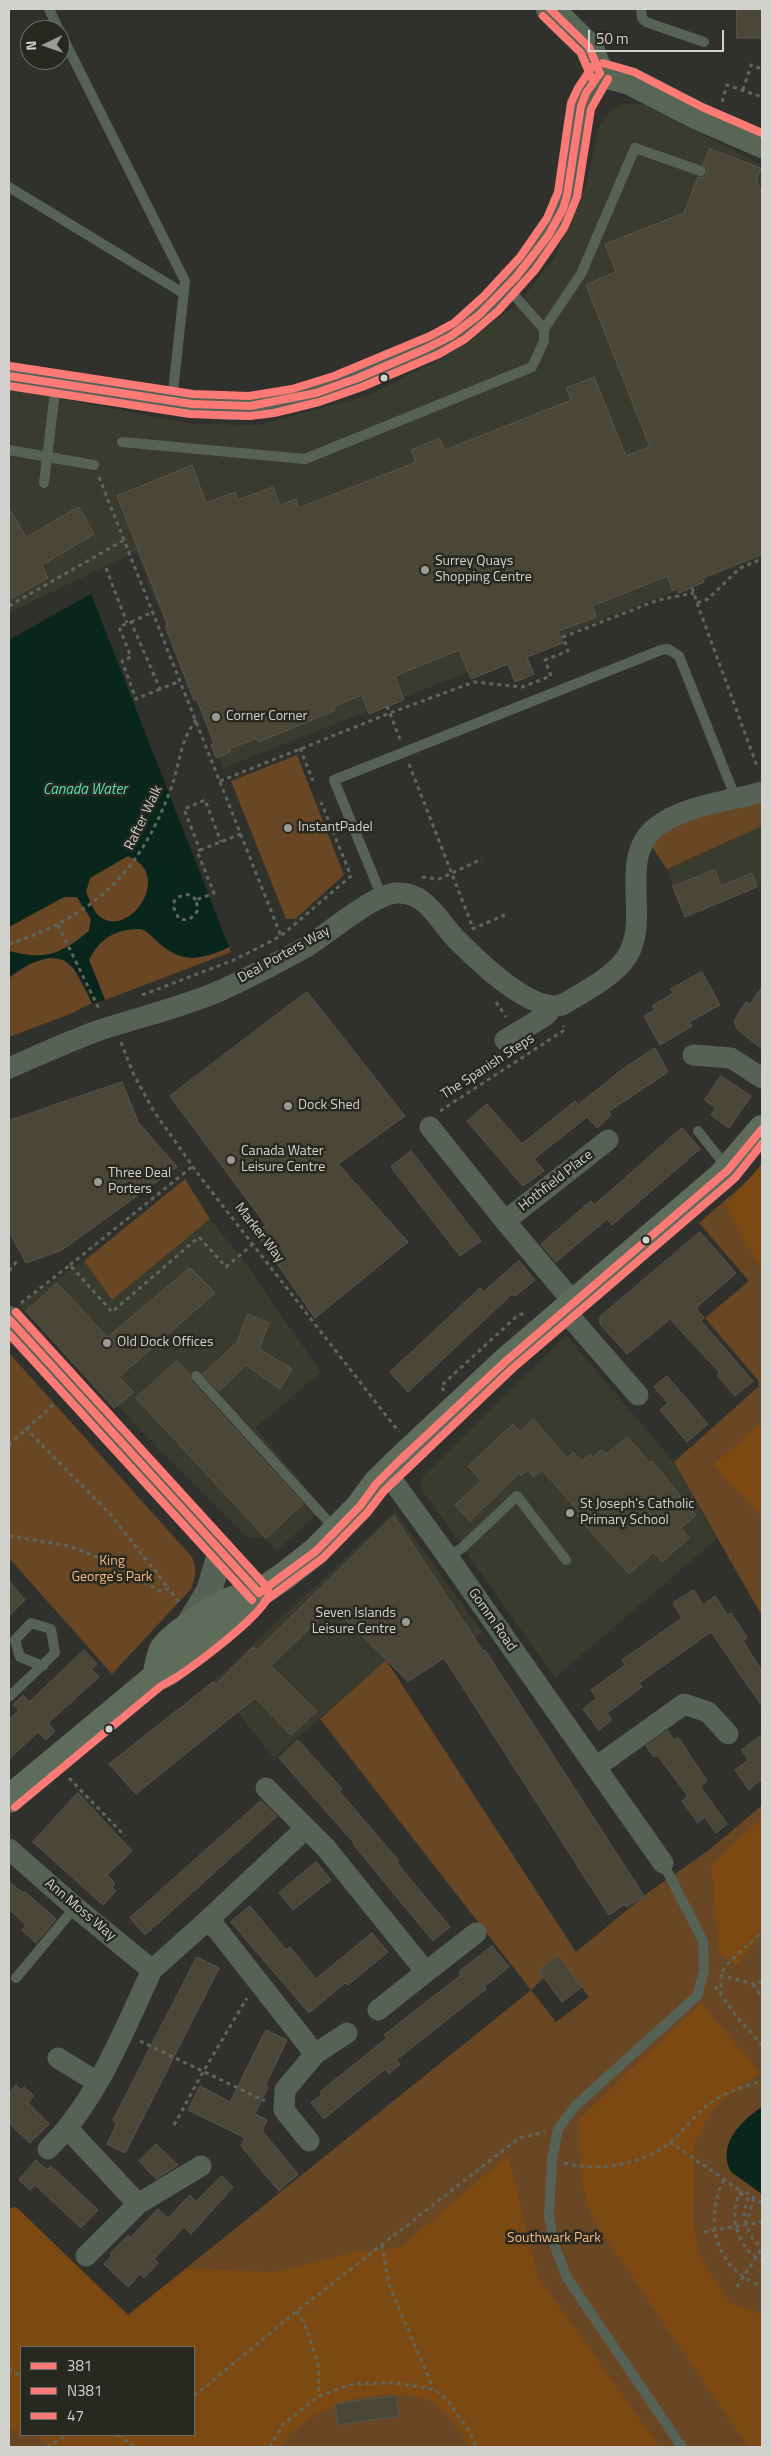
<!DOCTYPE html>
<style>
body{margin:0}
#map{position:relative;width:771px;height:2456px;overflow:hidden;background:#30312c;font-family:"Titillium Web",sans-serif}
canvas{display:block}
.frame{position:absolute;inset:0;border:10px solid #d1d2cd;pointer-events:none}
.legend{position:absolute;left:20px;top:2346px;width:175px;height:90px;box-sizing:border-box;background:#272921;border:1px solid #6b6d66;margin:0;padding:6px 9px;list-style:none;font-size:15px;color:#d1d2cd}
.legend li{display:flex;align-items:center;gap:10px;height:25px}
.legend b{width:25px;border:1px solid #6b6d66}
.north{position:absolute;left:20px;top:20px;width:50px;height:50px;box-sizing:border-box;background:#272921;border:1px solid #6b6d66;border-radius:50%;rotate:267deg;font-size:14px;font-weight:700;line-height:20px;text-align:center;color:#d1d2cd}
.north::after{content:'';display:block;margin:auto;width:18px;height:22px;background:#999a95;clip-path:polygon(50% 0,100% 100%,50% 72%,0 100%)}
.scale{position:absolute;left:588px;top:30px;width:136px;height:22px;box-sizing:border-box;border:2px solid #d1d2cd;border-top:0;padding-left:6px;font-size:15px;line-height:18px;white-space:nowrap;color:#d1d2cd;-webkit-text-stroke:4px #272921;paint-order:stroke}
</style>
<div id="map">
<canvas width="771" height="2456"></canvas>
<div class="frame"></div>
<ul class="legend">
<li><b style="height:6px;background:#fc7a76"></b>381</li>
<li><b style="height:6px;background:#fc7a76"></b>N381</li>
<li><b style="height:6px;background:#fc7a76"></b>47</li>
</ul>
<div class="north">N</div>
<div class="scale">50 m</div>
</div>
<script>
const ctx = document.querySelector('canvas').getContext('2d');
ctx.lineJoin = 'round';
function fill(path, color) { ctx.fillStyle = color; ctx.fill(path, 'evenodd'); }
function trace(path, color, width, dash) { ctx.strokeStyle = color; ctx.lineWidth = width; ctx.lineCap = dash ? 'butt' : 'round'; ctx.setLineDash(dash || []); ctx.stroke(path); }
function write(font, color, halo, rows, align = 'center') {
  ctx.font = font + ' "Titillium Web",sans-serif'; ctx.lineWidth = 5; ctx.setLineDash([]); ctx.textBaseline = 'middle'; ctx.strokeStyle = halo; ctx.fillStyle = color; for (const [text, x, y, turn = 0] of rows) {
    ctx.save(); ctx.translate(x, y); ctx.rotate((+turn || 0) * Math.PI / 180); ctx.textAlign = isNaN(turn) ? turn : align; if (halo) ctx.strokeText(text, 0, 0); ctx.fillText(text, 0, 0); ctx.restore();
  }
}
fill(new Path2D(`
 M622 104H644L760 164 762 175V557L223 768 136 551 9 613V389L193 424 259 425 366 396 449 354 518 304 556 255 586 185 600 124 609 113Z
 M762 826V884L757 887 752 873 721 886 715 870 673 887 667 869Z
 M210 1219 244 1261 321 1372 256 1428 323 1508 277 1551 263 1538 246 1537 18 1305 84 1261 112 1300Z
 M566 1335 674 1462 717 1539 555 1678 420 1487 423 1476Z
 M395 1511 483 1633 408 1683 386 1660 274 1758 213 1682Z`), '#393b2e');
fill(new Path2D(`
 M297 755 344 875 295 919H286L231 781Z
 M762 800V826L667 869 652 847C670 818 730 809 762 800Z
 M128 856C176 876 128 941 99 916 93 911 89 899 86 892L90 877Z
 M64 897H77L91 919 89 931C61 954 46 961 9 951V926Z
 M133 928C150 929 153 940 165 948 187 962 208 957 229 947L231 952 105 1000 89 960C99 939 111 933 133 928Z
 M48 958 64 960 74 969 92 1003 70 1014 9 1037V978L30 964Z
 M762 1168V1616L674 1462 759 1386 758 1380 705 1318 749 1281 699 1223Z
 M185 1179 210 1219 112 1300 84 1261Z
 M9 1353 192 1557C197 1569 196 1577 191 1589L112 1674 9 1558Z
 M386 1660 576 1952 649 1892 709 1850 762 1805V2447H9V2209L16 2207 128 2315 531 1990 320 1719ZM558 1956 589 1997 556 2022 531 1990 544 1978 539 1971ZM21 2347H194V2435H21Z`), '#694624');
fill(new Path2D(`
 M762 1164V1268L744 1241 726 1205Z
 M762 1422V1516L713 1465Z
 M762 1818V1933L737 1965 719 1953 711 1865Z
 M701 2003 760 2073 714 2107 695 2142 693 2222 700 2256 729 2302 762 2314V2447H748L593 2220 581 2182 579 2119Z
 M508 2155 538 2277 660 2447H469C459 2429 450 2415 433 2403 429 2400 423 2399 418 2398 374 2385 306 2408 280 2447H53L35 2435H194V2347H21V2431L9 2430V2209L16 2207 128 2315 187 2268 273 2272 354 2252 401 2247Z`), '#7c4912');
fill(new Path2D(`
 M91 594 229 947C209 957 186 964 167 949 158 943 152 935 143 929 118 928 100 937 89 960L105 1000 92 1003C86 989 78 969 65 961 48 951 20 967 9 978V951C46 961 61 954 89 931L91 919 77 897H64L9 927V640ZM128 856C175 873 129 941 99 916 93 911 89 899 86 892L90 878Z
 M762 2107V2194L731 2172C716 2145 742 2120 762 2107Z`), '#09261d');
const building = new Path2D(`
 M737 9H762V38H737Z
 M710 149 761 168 756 179 762 194V554L702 578 704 582 679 593 677 589 673 591 667 576 592 606 596 617 558 631 563 643 527 657 534 674 515 682 508 664 471 679 459 650 395 676 404 700 369 714 362 695 334 706 335 710 259 742 257 738 229 749 230 752 216 758 211 745 214 743 197 699 194 700 165 626 168 625 117 496 192 465 206 503 235 492 238 500 273 487 280 505 296 499 299 508 416 462 411 450 439 438 445 450 571 400 566 388 594 377 626 456 650 447 586 285 616 272 605 244 684 213 698 177 703 178 707 174 708 169 703 165Z
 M79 507 94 534 42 565 48 578 9 600V508L26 537Z
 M715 870 721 886 752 873 757 887 685 917 673 887Z
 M702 972 720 1005 689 1022 692 1026 660 1045 644 1016 655 1010 652 1006 673 993 671 989Z
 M762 987V1049L737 1029 734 1021 746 1002 750 1004Z
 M307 992 405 1116 338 1164 408 1242 315 1318 255 1232 266 1225 170 1096Z
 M655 1048 668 1072 608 1112 611 1115 597 1128 587 1117 534 1159 544 1171 523 1186 467 1121 487 1104 522 1144 575 1101 578 1105 624 1068Z
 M721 1076 751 1096 729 1128 711 1115 716 1108 705 1100Z
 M122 1082 138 1122 177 1167 62 1250 26 1263 9 1231V1121Z
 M682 1128 700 1149 612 1225 607 1219 556 1262 541 1244 591 1201 594 1205Z
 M411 1151 481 1241 460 1256 391 1167Z
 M700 1232 736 1273 696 1308 704 1318 701 1321 753 1381 735 1396 717 1375 720 1373 670 1319 627 1354 600 1324V1317Z
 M519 1261 535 1280 515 1296 512 1294 408 1392 390 1372 480 1288 483 1292Z
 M190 1268 215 1293 119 1377 134 1392 114 1408 26 1311 57 1283 107 1337Z
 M248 1314 269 1323 259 1349 292 1369 280 1389 246 1365 219 1391 203 1374 237 1342Z
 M177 1361 189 1374 191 1381 303 1504 266 1538 136 1398Z
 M667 1376 708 1424 687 1442 660 1410 668 1403 654 1387Z
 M533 1419 567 1458 573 1452 582 1461 590 1454 593 1458 601 1450 607 1454 627 1437 650 1463 652 1461 696 1515 681 1528 689 1538 662 1562 654 1552 629 1574 577 1516 580 1513 542 1470 534 1477 528 1470 521 1475 519 1473 470 1521 455 1505 481 1481 468 1466 513 1424 520 1432Z
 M394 1516 483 1651 485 1650 644 1896 626 1907 625 1904 609 1915 444 1658 408 1681 332 1606 271 1666 317 1711 291 1735 255 1698 136 1794 109 1764 213 1682 215 1685 253 1647 257 1650Z
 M9 1581 25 1600 9 1616Z
 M694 1590 703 1605 715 1596 727 1615 731 1613 747 1637 743 1641 762 1671V1706L711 1632 639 1683 642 1687 607 1713 612 1720 599 1730 583 1709 597 1698 591 1690 625 1665 622 1660 682 1618 673 1603Z
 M84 1650 97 1664 91 1669 99 1677 48 1723 55 1731 46 1740 38 1732 9 1759V1719L19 1710 13 1705 23 1695 29 1702Z
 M668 1731 674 1740 678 1737 707 1781 700 1786 727 1824 716 1833 705 1817 698 1823 682 1801 688 1796 657 1755 654 1757 646 1746Z
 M762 1735V1783L760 1780 749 1790 735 1770 748 1760 742 1750Z
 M298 1740 342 1789 339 1791 399 1861 397 1863 450 1927 433 1941 353 1844 354 1843 279 1758Z
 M78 1793 132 1851 107 1875 115 1883 112 1887 116 1891 103 1905 33 1842Z
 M261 1801 277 1816 145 1935 130 1918Z
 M316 1862 331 1880 293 1910 279 1893Z
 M9 1882 23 1893 24 1891 56 1919 36 1943 22 1930 26 1925 9 1909Z
 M250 1906 286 1950 290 1947 316 1979 372 1933 388 1952 348 1985 345 1983 309 2013 231 1922Z
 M492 1946 509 1967 484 1987 486 1989 396 2060 400 2064 389 2074 385 2069 324 2119 311 2103 322 2094 320 2092 387 2038 384 2035 461 1975 459 1972Z
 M558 1956 582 1987 562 2002 539 1971Z
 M197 1957 219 1968 125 2153 107 2144 117 2123 113 2121Z
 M266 2030 287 2040 265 2086 268 2087 255 2114 267 2120 262 2131 298 2174 279 2191 241 2146 245 2138 188 2110 200 2086 230 2102Z
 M16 2085 21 2090 24 2087 34 2096 28 2103 49 2124 30 2143 9 2123V2094Z
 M156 2144 178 2165 156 2179 139 2161Z
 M36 2160 47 2170 51 2166 98 2210 81 2228 35 2185 30 2190 19 2180Z
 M222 2176 233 2187 191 2234 184 2227 154 2259 158 2263 144 2278 140 2274 128 2287 104 2264 112 2256 110 2254 128 2235 130 2238 158 2209 168 2218 190 2195 196 2201Z
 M396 2396 399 2416 338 2425 335 2404Z`);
fill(building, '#4b4738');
trace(building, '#565653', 1);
trace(new Path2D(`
 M743 90 751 65 762 69
 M722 102 727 85 762 97
 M99 477 281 936
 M106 568 127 623
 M692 588 697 603 708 599 740 568 762 559
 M697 603 757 766
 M9 606 124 540
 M131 622 153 612
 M160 689 136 699 122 661 131 657 119 627 131 622 160 689 180 681
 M387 706 400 739
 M300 748 313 781
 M409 764 473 928
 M220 781 390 713 474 682 522 687 551 676 545 660 568 651 563 637 658 600 694 593
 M200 850 241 834
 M422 877 439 879 482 859
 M196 900C189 892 184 894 175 899L173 906 179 919C189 921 193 918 198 910L196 900 214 893 197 851 200 850 184 809 205 800 221 842
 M58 925 100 1011
 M472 929 505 915
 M9 944C93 916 139 874 170 791 180 766 179 742 196 720
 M142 995 234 960 281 936 351 876 321 802
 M496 1002 506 1017
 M121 1042 133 1073 153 1110 201 1178 399 1432
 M440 1111 563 1031 565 1029 563 1026
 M70 1265 193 1166
 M9 1271 18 1260
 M21 1303 70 1265 112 1312 199 1237 226 1267 253 1244
 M444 1391 441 1386 518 1315 526 1313
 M25 1428 111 1515 169 1589
 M9 1445 56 1402
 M9 1536 69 1546 110 1562 159 1591 169 1589 179 1602
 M69 1778 125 1836
 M720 1975 753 1984 762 1982
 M753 1984 762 1998
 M715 1986 736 2016 762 2045
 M721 1995V1975L726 1965 762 1932
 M140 2041 265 2101
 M174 2125 203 2072 247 1998
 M670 2142 741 2191
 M564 2163C599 2172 642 2165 671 2142 686 2128 698 2110 716 2099 729 2091 748 2086 762 2080
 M724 2180C703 2220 716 2271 762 2286
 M740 2193 748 2199 744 2212 746 2225
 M754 2198 746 2225 753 2239 762 2248
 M762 2203 742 2190C727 2213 737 2249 762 2261
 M704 2232 762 2222
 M382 2245 389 2285 433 2388
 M737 2287 762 2248
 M297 2311 307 2330 318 2363 319 2396
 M9 2368 21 2376
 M194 2396 297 2311 519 2138 545 2132
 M118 2435 135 2447
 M47 2447 67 2435
 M270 2447 283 2424 319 2396 353 2384 395 2383 433 2389 447 2400 469 2430 476 2447`), '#5f665c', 3, [4, 4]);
trace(new Path2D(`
 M49 9 59 30
 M641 9 642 18 646 22 704 42
 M60 32 185 281 172 401
 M9 187 183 293
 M544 329 581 274 635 148 701 171
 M122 442 305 459 532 367 544 341V329L507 287
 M9 450 94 465
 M44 483 56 383
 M382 897 334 780 661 650 668 649 679 656 736 799
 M698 1131 728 1169
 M196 1376 335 1529
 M448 1557 462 1548 517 1496 566 1560
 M9 1697 55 1653 51 1629 31 1623 15 1640 20 1657 43 1666
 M663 1863 703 1941 704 1971 697 1996 575 2106 558 2129 552 2160 549 2215 554 2244 567 2278 682 2447
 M16 1978 75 1907`), '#576256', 10);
trace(new Path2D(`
 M505 1040 545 1016 553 1007
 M693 1055 731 1058 762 1078
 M9 1068C39 1055 69 1041 100 1030 140 1017 183 1007 222 990 250 977 279 962 306 947 328 934 373 894 397 893 426 891 439 922 457 940 478 961 531 1013 562 1005 583 992 612 978 626 958 652 920 617 860 655 828 681 806 730 801 762 792
 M430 1127 505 1221 574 1303
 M505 1221 608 1140
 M565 1311 638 1395
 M387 1473 448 1557 663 1863
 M596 1767 684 1704 708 1712 728 1734
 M266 1788 326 1848 426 1972 476 1933
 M305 1829 209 1919 315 2054
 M9 1849 75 1907 152 1970 209 1919
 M378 2010 426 1972
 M58 2058 97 2082
 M68 2129 138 2204 201 2166
 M309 2141 284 2110 285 2090 315 2054 347 2033
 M48 2149C97 2101 123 2032 152 1970
 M86 2256 138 2204`), '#576256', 21);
trace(new Path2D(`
 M9 376C50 382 91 389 131 395 163 400 196 406 228 407 287 408 346 384 399 361 422 351 447 341 467 325 497 301 537 256 556 223 577 187 570 144 581 106 584 94 593 83 600 73
 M9 1319 259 1593
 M188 1626 209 1591 221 1551`), '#576256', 26);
trace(new Path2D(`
 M550 9 589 47 600 73 630 81 698 116 762 144`), '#586656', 28);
trace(new Path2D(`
 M156 1677C158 1669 159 1658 163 1650 170 1636 221 1603 236 1599
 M9 1799 156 1677 169 1671 240 1615 259 1593 283 1577 316 1551 360 1506 376 1484 398 1462 506 1361 722 1176 762 1129`), '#5d6c5b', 28);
trace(new Path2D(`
 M550 9 589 47 600 73
 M9 376 192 404 250 406 316 393 358 378 425 349 451 336 479 315 516 277 548 236 563 209 567 195 581 106 586 93 600 73
 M9 1319 259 1593
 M259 1593 316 1551 360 1506 376 1484 398 1462 506 1361 728 1170 762 1129`), '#fc7a76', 8);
trace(new Path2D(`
 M543 16 581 53 591 77
 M9 386 190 414 250 416 274 413 319 402 362 387 439 354 465 339 498 311 535 270 564 228 577 197 591 109 608 79
 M9 1334 252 1600
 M265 1601 323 1558 367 1513 384 1491 513 1368 735 1178 762 1144`), '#fc7a76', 8);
trace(new Path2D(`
 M603 63 634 72 702 107 762 133
 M10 366 193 394 249 396 292 389 334 376 430 336 454 323 484 296 520 257 547 218 558 192 571 103 578 88 592 67
 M15 1807 161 1686C184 1675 258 1619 268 1597 270 1593 269 1590 266 1586L16 1312`), '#fc7a76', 8);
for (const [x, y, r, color] of [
 [384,378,4.5,"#d1d2cd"],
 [425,570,5,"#999a95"],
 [216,717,5,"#999a95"],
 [288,828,5,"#999a95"],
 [288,1106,5,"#999a95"],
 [231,1160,5,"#999a95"],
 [98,1182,5,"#999a95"],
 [646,1240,4.5,"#d1d2cd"],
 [107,1343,5,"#999a95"],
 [570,1513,5,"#999a95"],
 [406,1622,5,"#999a95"],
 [109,1729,4.5,"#d1d2cd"]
]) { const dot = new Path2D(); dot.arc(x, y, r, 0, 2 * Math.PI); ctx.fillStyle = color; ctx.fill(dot); trace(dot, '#272921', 2); }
write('14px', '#d1d2cd', '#272921', [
 ["Surrey Quays",435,562],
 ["Shopping Centre",435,578],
 ["Corner Corner",226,717],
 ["InstantPadel",298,828],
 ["Dock Shed",298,1106],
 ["Canada Water",241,1152],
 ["Leisure Centre",241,1168],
 ["Three Deal",108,1174],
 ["Porters",108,1190],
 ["Old Dock Offices",117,1343],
 ["St Joseph's Catholic",580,1505],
 ["Primary School",580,1521],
 ["Seven Islands",396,1614,"right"],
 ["Leisure Centre",396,1630,"right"]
], 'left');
write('14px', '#d1d2cd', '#272921', [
 ["Rafter Walk",144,818,-64],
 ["Deal Porters Way",284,955,-29],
 ["The Spanish Steps",488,1067,-33],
 ["Hothfield Place",556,1181,-38],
 ["Marker Way",259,1233,52],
 ["Gomm Road",492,1620,55],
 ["Ann Moss Way",80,1910,40]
]);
write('14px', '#fdb87e', '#272921', [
 ["King",112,1562],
 ["George's Park",112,1578],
 ["Southwark Park",554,2239]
]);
write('italic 15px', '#56e2b7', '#272921', [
 ["Canada Water",85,790]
]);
</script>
